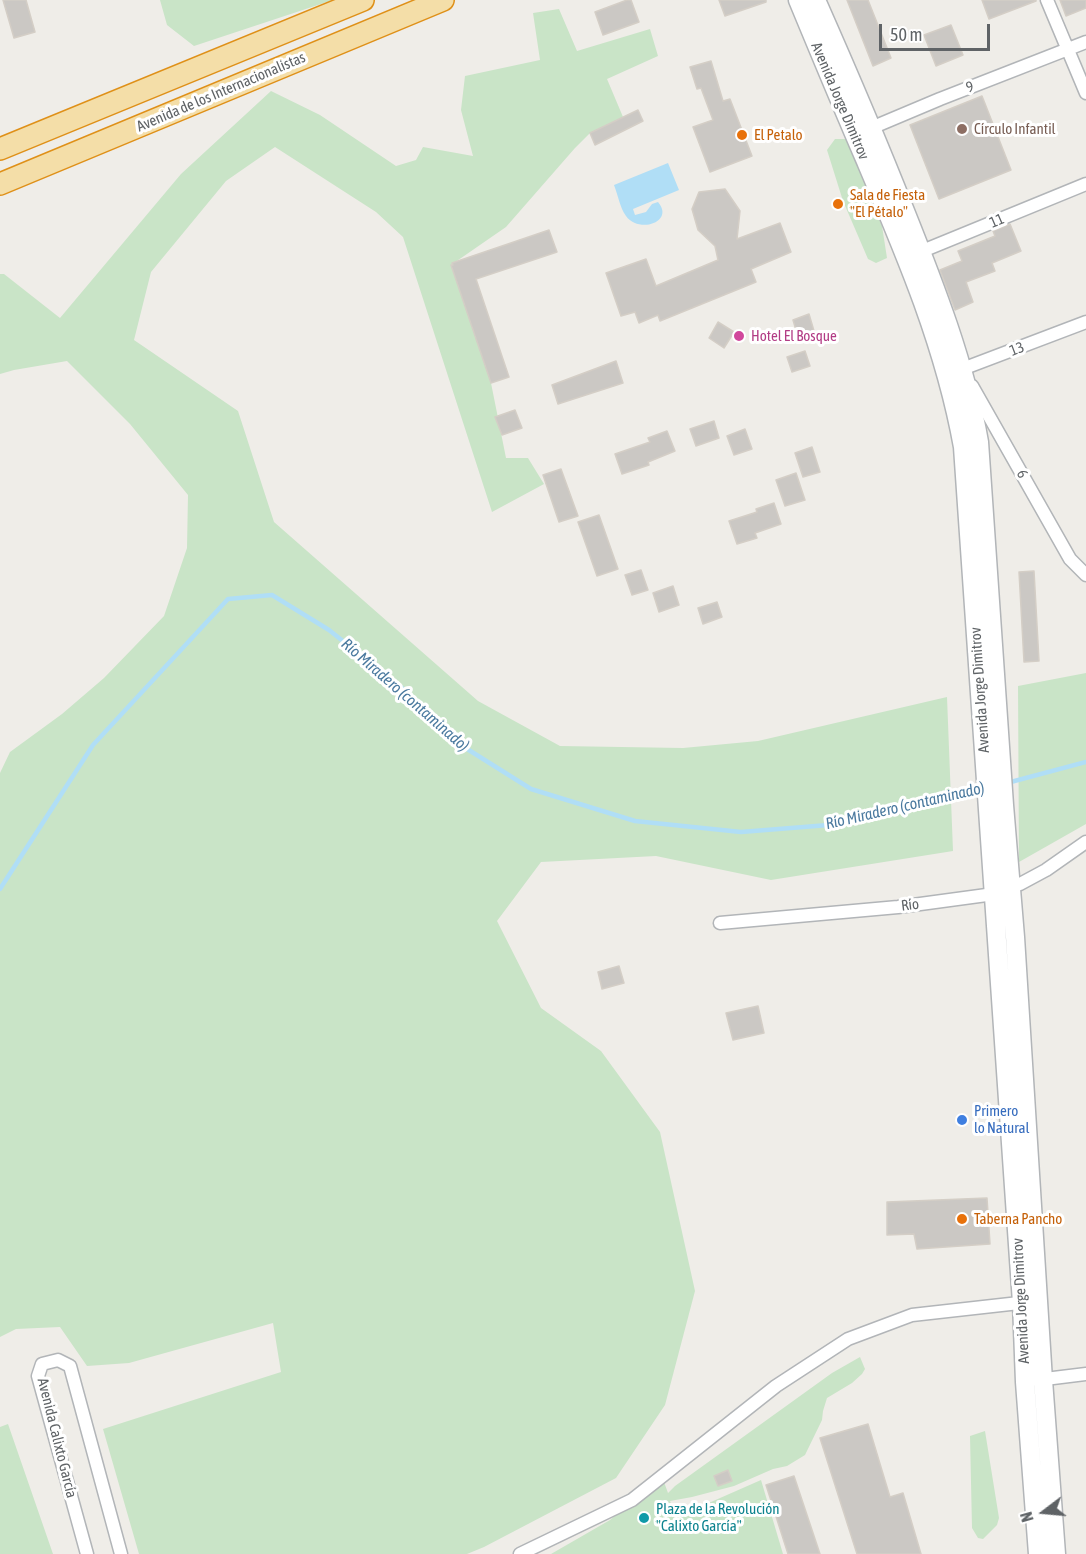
<!DOCTYPE html>
<meta charset="utf-8">
<style>
body{margin:0}
#map{position:relative;width:1086px;height:1554px;overflow:hidden;background:#efede8;font-family:"Asap Condensed",sans-serif}
canvas{display:block}
.north{position:absolute;left:1014px;top:1482px;width:60px;height:60px;-webkit-text-stroke:4px #fff;paint-order:stroke;rotate:254deg;font-size:16px;font-weight:700;line-height:24px;text-align:center;color:#5f6366}
.north::after{content:'';display:block;margin:auto;width:21px;height:27px;background:#5f6366;clip-path:polygon(50% 0,100% 100%,50% 72%,0 100%)}
.scale{position:absolute;left:879px;top:24px;width:111px;height:27px;box-sizing:border-box;border:3px solid #5f6366;border-top:0;padding-left:8px;font-size:18px;line-height:21px;white-space:nowrap;color:#5f6366;-webkit-text-stroke:4px #fff;paint-order:stroke}
</style>
<div id="map">
<canvas width="1086" height="1554"></canvas>
<div class="north">N</div>
<div class="scale">50 m</div>
</div>
<script>
const ctx = document.querySelector('canvas').getContext('2d');
ctx.lineJoin = 'round';
function fill(path, color) { ctx.fillStyle = color; ctx.fill(path, 'evenodd'); }
function trace(path, color, width, dash) { ctx.strokeStyle = color; ctx.lineWidth = width; ctx.lineCap = dash ? 'butt' : 'round'; ctx.setLineDash(dash || []); ctx.stroke(path); }
function write(font, color, halo, rows, align = 'center') {
  ctx.font = font + ' "Asap Condensed",sans-serif'; ctx.lineWidth = 6; ctx.setLineDash([]); ctx.textBaseline = 'middle'; ctx.strokeStyle = halo; ctx.fillStyle = color; for (const [text, x, y, turn = 0] of rows) {
    ctx.save(); ctx.translate(x, y); ctx.rotate((+turn || 0) * Math.PI / 180); ctx.textAlign = isNaN(turn) ? turn : align; if (halo) ctx.strokeText(text, 0, 0); ctx.fillText(text, 0, 0); ctx.restore();
  }
}
fill(new Path2D(`
 M160 0H333L194 46 167 25Z
 M559 9 577 51 650 29 658 56 607 79 623 117 590 133 575 148 506 227 451 265 491 383 506 458H528L544 484 492 512 403 237 376 212 275 147 226 181 151 272 134 340 238 411 274 522 478 701 560 746 683 748 758 741 947 697 953 851 771 880 656 856 541 862 497 921 541 1008 601 1051 660 1132 695 1291 665 1405 616 1478 484 1547 467 1554H139L103 1429 281 1372 273 1323 129 1363 87 1366 60 1327 16 1329 0 1337V773L10 752 62 714 104 678 164 616 187 548 188 495 130 424 67 361 14 370 0 374V274H4L60 318 181 174 271 91 320 115 396 166 416 160 423 147 473 156 461 110 465 76 540 60 533 13Z
 M835 139H848L882 226 887 258 876 263 868 259 843 201 827 150Z
 M1086 673V824L1019 862 1018 686Z
 M860 1357 865 1369 862 1374 852 1383 827 1398 823 1411 822 1420 805 1455 787 1466 773 1469 734 1486 692 1497 670 1501 675 1515 686 1513 761 1480 783 1554H551L610 1520 637 1497 664 1482 668 1493 675 1486 832 1373Z
 M8 1424 53 1554H0V1427Z
 M985 1431 999 1518 997 1525 983 1539 978 1538 972 1528 970 1436Z`), '#c9e4c7');
fill(new Path2D(`
 M668 163 679 190 633 209 635 215 646 212 652 204 658 202C675 222 639 234 626 216 620 208 618 195 614 185Z`), '#b0def6');
trace(new Path2D(`
 M1007 783 1086 762
 M0 889 93 745 228 599 272 595 329 630 407 692 456 742 531 789 635 821 741 832 841 824 982 790`), '#b0def6', 4.5);
const building = new Path2D(`
 M3 0H26L35 32 14 38Z
 M627 0H631L639 22 603 35 595 12Z
 M719 0H766V2L725 16Z
 M847 0H868L891 58 873 66Z
 M982 0H1036V1L989 19Z
 M1060 0H1086V8L1066 16Z
 M951 25 963 55 936 66 924 35Z
 M711 61 723 101 730 99 752 156 710 172 693 127 713 120 701 88 697 89 690 67Z
 M982 96 1011 170 939 199 910 125Z
 M638 110 643 121 595 145 590 133Z
 M725 189 740 211 737 239 780 223 791 252 751 269 756 282 660 321 658 315 639 323 635 312 621 316 606 273 646 259 656 286 718 260 715 246 698 230 692 209 699 192Z
 M1010 224 1021 251 992 263 995 271 966 282 973 302 955 310 940 270 962 261 958 251 995 236 993 231Z
 M549 230 557 252 476 279 509 377 491 383 451 265H453L452 263Z
 M809 314 814 331 798 337 793 320Z
 M718 322 734 332 724 348 709 338Z
 M805 351 810 366 792 372 787 357Z
 M616 361 623 383 558 404 552 385Z
 M515 410 522 428 502 435 495 417Z
 M714 421 719 438 696 446 690 429Z
 M745 429 752 449 734 455 727 436Z
 M667 431 675 451 648 462 649 465 622 474 615 454 650 442 648 438Z
 M812 447 820 472 803 477 795 453Z
 M561 469 578 516 559 522 543 475Z
 M796 473 805 500 785 506 776 480Z
 M774 503 781 524 755 533 757 538 737 544 729 521 757 512 756 509Z
 M599 515 618 569 597 576 578 522Z
 M641 570 648 590 632 595 625 575Z
 M1034 571 1039 661 1024 662 1019 572Z
 M673 586 679 605 659 612 653 593Z
 M717 602 722 617 703 624 698 608Z
 M619 966 624 983 602 989 598 972Z
 M758 1006 764 1033 733 1040 726 1013Z
 M987 1198 990 1244 917 1249 914 1234 887 1235V1202Z
 M868 1424 890 1497 903 1493 921 1554H857L820 1438Z
 M728 1470 732 1481 718 1486 714 1476Z
 M794 1476 820 1554H788L766 1485Z`);
fill(building, '#cbc8c4');
trace(building, '#d4cec6', 1.5);
const minor = new Path2D(`
 M1047 0 1086 93
 M864 131 940 99 1086 42
 M915 254 1086 184
 M957 371 1086 322
 M972 386 1070 559 1086 575
 M720 923 898 907 994 894 1020 884 1046 870 1086 842
 M1037 1380 1086 1374
 M87 1554 38 1376 42 1364 58 1360 70 1366 121 1554
 M520 1554 632 1500 776 1386 848 1339 912 1315 1028 1302`);
const secondary = new Path2D(`
 M798 0C820 53 842 106 865 159 905 253 945 346 963 447L1022 1303 1025 1382 1038 1554
 M816 0C847 70 877 140 905 211 935 286 965 363 979 442L1004 805 1015 937 1043 1380 1056 1554`);
const trunk = new Path2D(`
 M0 149 363 0
 M0 184 443 0`);
trace(minor, '#b2b5b8', 15);
trace(secondary, '#b2b5b8', 21);
trace(trunk, '#df9018', 24);
trace(minor, '#fff', 12);
trace(secondary, '#fff', 18);
trace(trunk, '#f4dea8', 21);
for (const [x, y, r, color] of [
 [962,129,6,"#8d6e63"],
 [742,135,6,"#e8710a"],
 [838,204,6,"#e8710a"],
 [739,336,6,"#d1479c"],
 [962,1120,6,"#3f7fe0"],
 [962,1219,6,"#e8710a"],
 [644,1518,6,"#0f9aa8"]
]) { const dot = new Path2D(); dot.arc(x, y, r, 0, 2 * Math.PI); ctx.fillStyle = color; ctx.fill(dot); trace(dot, '#fff', 2); }
write('15px', '#5f6366', '#fff', [
 ["9",970,87,-22],
 ["Avenida de los Internacionalistas",221,92,-23],
 ["Avenida Jorge Dimitrov",840,101,67],
 ["11",997,221,-23],
 ["13",1017,349,-21],
 ["6",1022,474,60],
 ["Avenida Jorge Dimitrov",980,690,-94],
 ["Río",910,905,-7],
 ["Avenida Jorge Dimitrov",1021,1301,-93],
 ["Avenida Calixto García",57,1438,76]
]);
write('15px', '#785e54', '#fff', [
 ["Círculo Infantil",974,129]
], 'left');
write('15px', '#c56008', '#fff', [
 ["El Petalo",754,135],
 ["Sala de Fiesta",850,195],
 ["\"El Pétalo\"",850,212],
 ["Taberna Pancho",974,1219]
], 'left');
write('15px', '#b23c85', '#fff', [
 ["Hotel El Bosque",751,336]
], 'left');
write('15px', '#366cbe', '#fff', [
 ["Primero",974,1111],
 ["lo Natural",974,1128]
], 'left');
write('15px', '#0d838f', '#fff', [
 ["Plaza de la Revolución",656,1509],
 ["\"Calixto García\"",656,1526]
], 'left');
write('italic 16px', '#4b7a9f', '#fff', [
 ["Río Miradero (contaminado)",405,695,41],
 ["Río Miradero (contaminado)",905,806,-13]
]);
</script>
